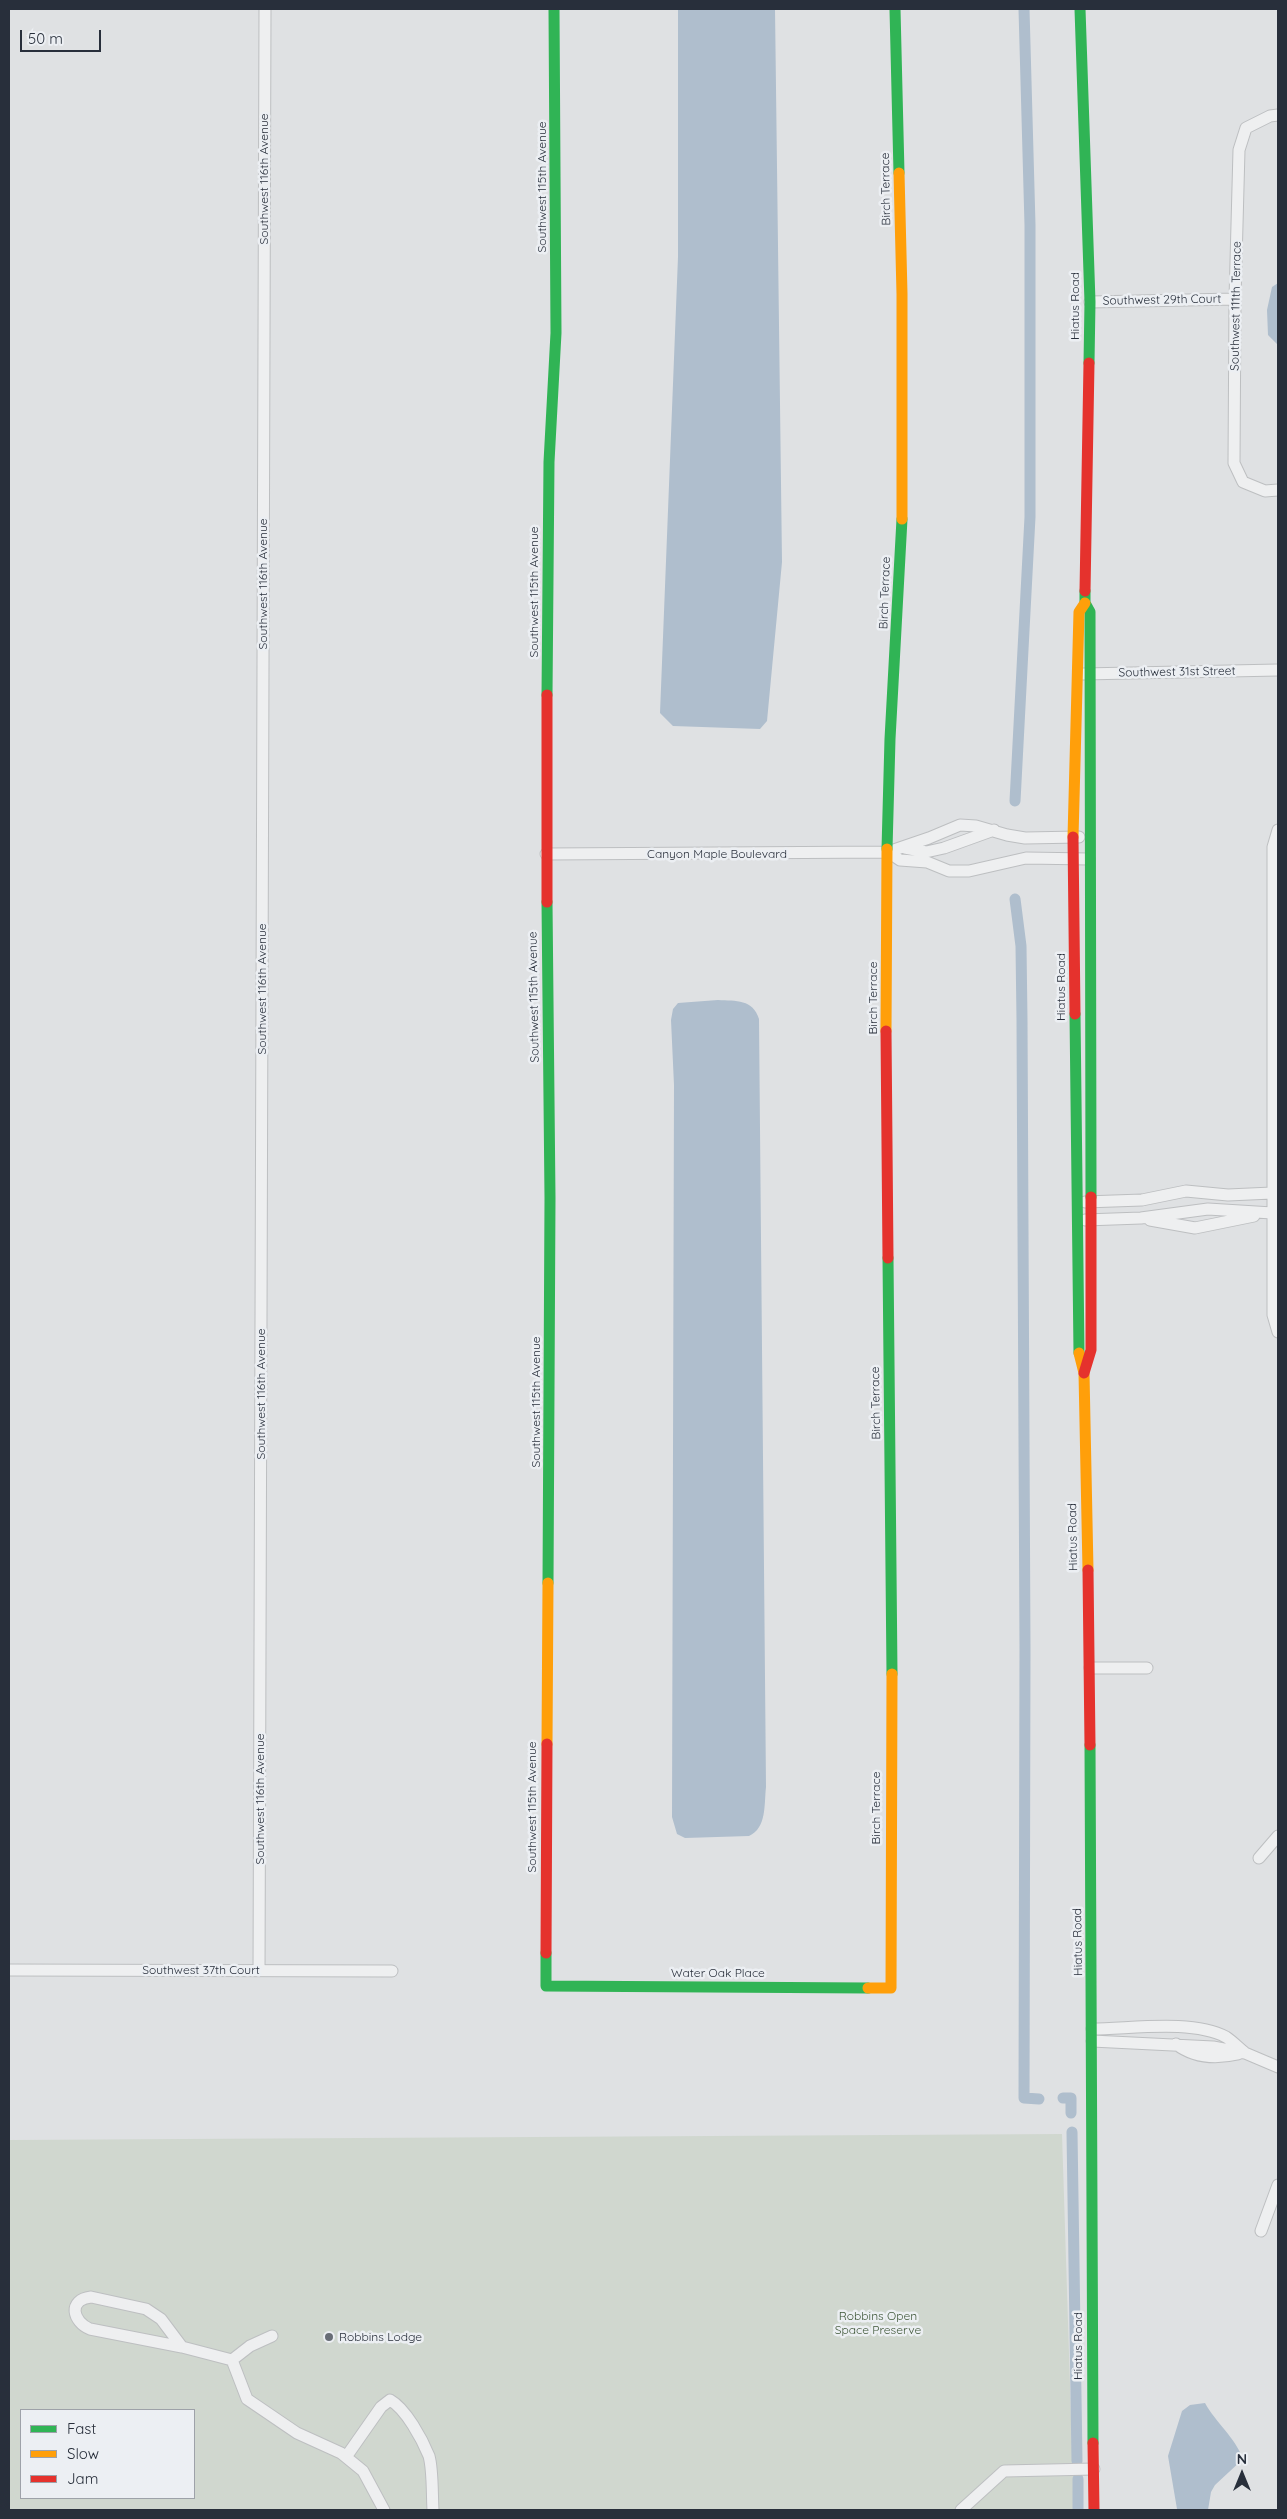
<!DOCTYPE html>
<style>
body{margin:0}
#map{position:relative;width:1287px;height:2519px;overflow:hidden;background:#dfe1e3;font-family:Quicksand,sans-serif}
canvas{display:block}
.frame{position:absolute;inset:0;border:10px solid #282f3b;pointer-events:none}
.legend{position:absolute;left:20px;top:2409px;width:175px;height:90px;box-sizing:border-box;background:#eceff3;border:1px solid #9ea2a9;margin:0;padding:6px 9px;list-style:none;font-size:15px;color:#282f3b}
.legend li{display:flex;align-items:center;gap:10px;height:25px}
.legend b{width:25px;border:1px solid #9ea2a9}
.north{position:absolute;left:1217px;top:2449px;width:50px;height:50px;-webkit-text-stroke:4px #eceff3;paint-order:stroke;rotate:0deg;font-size:14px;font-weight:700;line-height:20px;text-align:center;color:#282f3b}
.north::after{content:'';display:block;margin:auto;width:18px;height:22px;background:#282f3b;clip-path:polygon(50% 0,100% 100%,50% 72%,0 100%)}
.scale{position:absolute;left:20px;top:30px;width:81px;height:22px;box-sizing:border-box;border:2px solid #282f3b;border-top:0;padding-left:6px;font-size:15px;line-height:18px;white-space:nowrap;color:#282f3b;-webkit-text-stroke:4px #eceff3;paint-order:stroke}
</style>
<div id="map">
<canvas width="1287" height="2519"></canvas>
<div class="frame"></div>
<ul class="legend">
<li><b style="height:6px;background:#30b455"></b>Fast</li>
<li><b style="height:6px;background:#ff9f0a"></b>Slow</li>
<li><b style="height:6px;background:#e5322d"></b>Jam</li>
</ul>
<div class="north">N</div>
<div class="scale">50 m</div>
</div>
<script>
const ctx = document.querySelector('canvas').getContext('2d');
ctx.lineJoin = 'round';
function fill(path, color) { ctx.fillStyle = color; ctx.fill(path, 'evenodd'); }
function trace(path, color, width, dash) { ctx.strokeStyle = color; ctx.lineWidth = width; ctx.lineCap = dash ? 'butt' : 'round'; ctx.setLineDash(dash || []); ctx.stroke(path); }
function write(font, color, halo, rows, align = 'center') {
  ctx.font = font + ' Quicksand,sans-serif'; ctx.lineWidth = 5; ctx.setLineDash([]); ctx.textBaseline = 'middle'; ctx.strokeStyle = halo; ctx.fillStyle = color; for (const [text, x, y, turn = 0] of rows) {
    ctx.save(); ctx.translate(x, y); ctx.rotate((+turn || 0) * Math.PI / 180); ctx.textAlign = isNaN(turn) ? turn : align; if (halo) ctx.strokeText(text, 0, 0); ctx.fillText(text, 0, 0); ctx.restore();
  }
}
fill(new Path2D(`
 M1062 2134 1074 2510H9V2140ZM21 2410H194V2498H21Z`), '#d0d7cf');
fill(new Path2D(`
 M678 9H775L782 562 767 721 760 729 673 726 660 713 678 257Z
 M1278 283V345L1268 335 1267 310 1272 287Z
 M718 1000C736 1001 753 999 759 1019L766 1787C764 1804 767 1828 749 1836L685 1838 677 1834 672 1817 674 1085 671 1020 673 1009 678 1003Z
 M1205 2403C1216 2423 1235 2437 1243 2459L1215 2485 1211 2492 1208 2510H1181L1177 2509 1168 2456 1182 2411 1190 2405Z`), '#afbecd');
trace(new Path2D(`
 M1015 801 1030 517V225L1024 9
 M1015 899 1021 946 1022 1020 1025 1649 1024 2098 1039 2099
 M1063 2098H1071V2113
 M1072 2132 1077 2461
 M1078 2479V2510`), '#afbecd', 11);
const street = new Path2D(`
 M1278 115 1270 116 1246 128 1239 150 1235 299 1234 463 1243 482 1265 491 1278 490
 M1090 302 1235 299
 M1083 674 1278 670
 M1278 830 1273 847V1315L1278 1332
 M905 848 926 852 944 848 994 830
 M888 852 900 860 927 862 949 871H969L1026 858 1089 859
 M546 854 888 852 929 838 960 825 976 826 1007 835 1025 838 1079 837
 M1085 1202 1142 1200 1186 1191 1228 1195 1272 1193
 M1085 1220 1141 1218 1208 1209 1272 1213
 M1150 1220 1195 1228 1254 1216
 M1090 1668H1147
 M1259 1858 1278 1836
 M9 1970 392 1971
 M259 1970 265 9
 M1092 2029C1131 2029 1191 2019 1226 2037 1232 2041 1238 2047 1244 2052
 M1092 2041 1213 2047 1245 2053 1278 2067
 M1176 2044C1194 2058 1216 2059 1238 2054
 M1261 2231 1278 2185
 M182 2347 161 2319 146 2309 91 2297C67 2300 73 2322 90 2329L182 2347 232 2360 247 2399 297 2433 341 2453 363 2471 384 2510
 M232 2360 250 2346 272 2336
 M346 2457 381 2407 390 2400C406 2409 422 2439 429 2456 433 2470 432 2495 433 2510
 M961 2510 1004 2471 1094 2469`);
trace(street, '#bdbfc1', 13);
trace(street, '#eeeff0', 11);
trace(new Path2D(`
 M895 9 899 173
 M1080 9 1090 302 1089 363
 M1085 591V603L1090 612 1091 1197
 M547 695 549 462 556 333 554 9
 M887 849 890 739 902 519
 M547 902 550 1198 548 1583
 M1075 1014 1079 1353
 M888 1258 892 1674
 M1090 1745 1093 2443
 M546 1953V1986L868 1988`), '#30b455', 11);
trace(new Path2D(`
 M899 173 902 294V519
 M1073 837 1079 612 1085 603
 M886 1031 887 849
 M1079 1353 1084 1373 1088 1570
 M547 1744 548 1583
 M868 1988H891L892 1674`), '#ff9f0a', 11);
trace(new Path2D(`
 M1085 591 1089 363
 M1073 837 1075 1014
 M547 902V695
 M886 1031 888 1258
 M1084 1373 1091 1350V1197
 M1088 1570 1090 1745
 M546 1953 547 1744
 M1093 2443 1094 2510`), '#e5322d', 11);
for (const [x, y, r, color] of [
 [329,2337,5,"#686d76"]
]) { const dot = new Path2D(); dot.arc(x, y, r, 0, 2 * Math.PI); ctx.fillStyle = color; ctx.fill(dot); trace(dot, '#eceff3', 2); }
write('12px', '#282f3b', '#eceff3', [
 ["Southwest 116th Avenue",264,179,-90],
 ["Southwest 115th Avenue",542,187,-90],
 ["Birch Terrace",886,189,-91],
 ["Southwest 29th Court",1162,300,-1],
 ["Hiatus Road",1075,306,-90],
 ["Southwest 111th Terrace",1236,306,-89],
 ["Southwest 116th Avenue",263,584,-90],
 ["Southwest 115th Avenue",534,592,-90],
 ["Birch Terrace",885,593,-88],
 ["Southwest 31st Street",1177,672,-1],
 ["Canyon Maple Boulevard",717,854],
 ["Hiatus Road",1061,987,-90],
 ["Southwest 116th Avenue",262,989,-90],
 ["Southwest 115th Avenue",534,997,-91],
 ["Birch Terrace",873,998,-90],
 ["Southwest 116th Avenue",261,1394,-90],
 ["Southwest 115th Avenue",536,1402,-90],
 ["Birch Terrace",876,1403,-91],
 ["Hiatus Road",1073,1537,-91],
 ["Southwest 116th Avenue",260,1799,-90],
 ["Southwest 115th Avenue",532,1807,-90],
 ["Birch Terrace",876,1808,-90],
 ["Hiatus Road",1078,1942,-91],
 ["Southwest 37th Court",201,1970],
 ["Water Oak Place",718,1973],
 ["Hiatus Road",1078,2346,-90]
]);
write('12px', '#3d5536', '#eceff3', [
 ["Robbins Open",878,2316],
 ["Space Preserve",878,2330]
]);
write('12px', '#282f3b', '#eceff3', [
 ["Robbins Lodge",339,2337]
], 'left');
</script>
